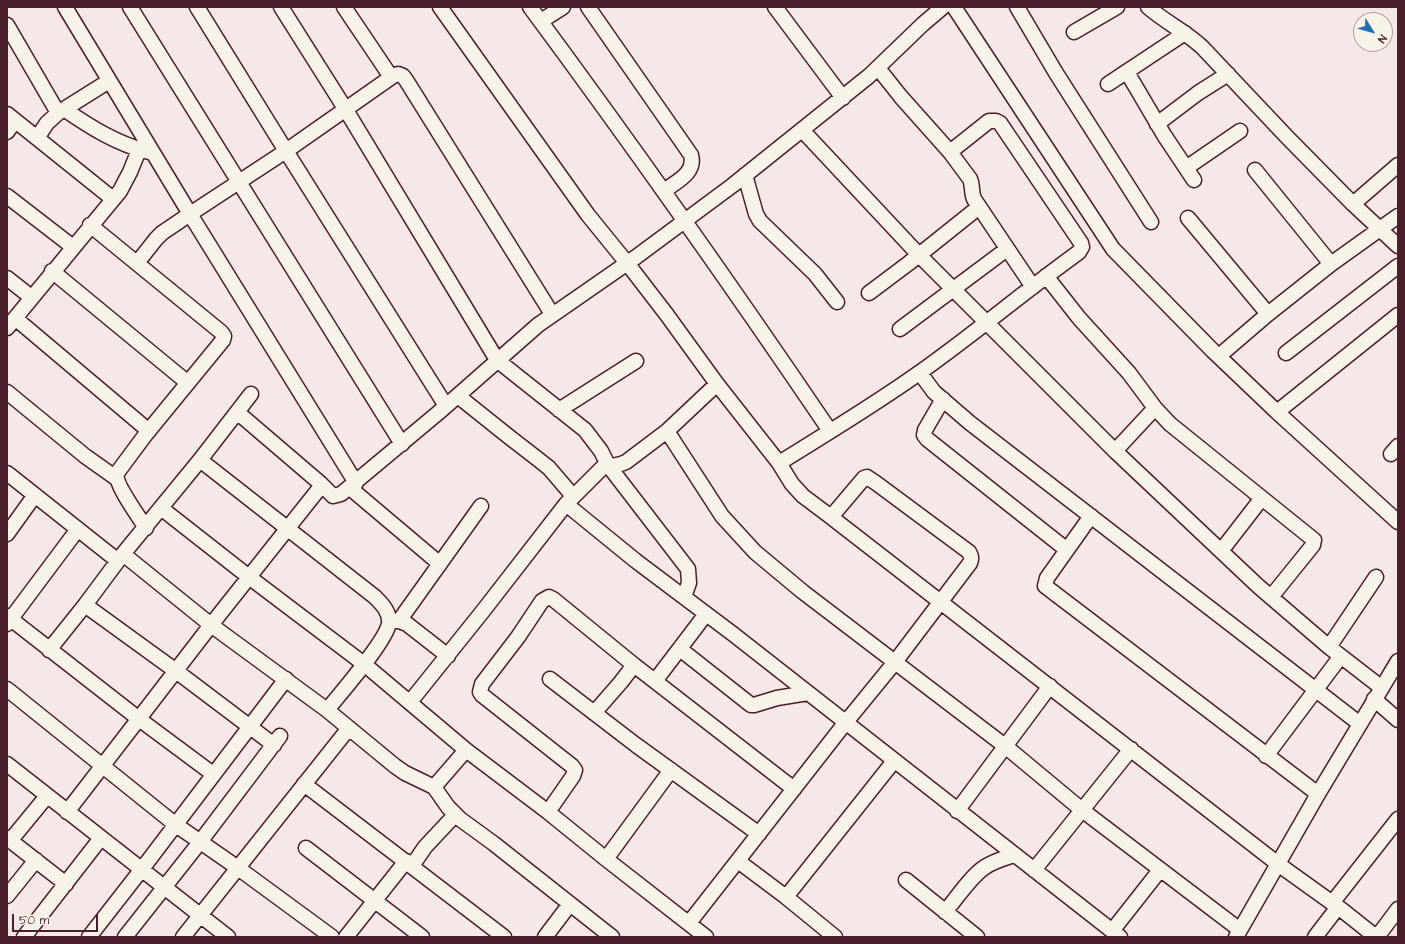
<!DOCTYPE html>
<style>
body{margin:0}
#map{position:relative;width:1405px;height:944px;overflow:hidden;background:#f5e8e6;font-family:"Architects Daughter",sans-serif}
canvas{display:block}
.frame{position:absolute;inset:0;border:8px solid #4a1f2b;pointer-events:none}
.north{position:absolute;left:1353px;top:12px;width:40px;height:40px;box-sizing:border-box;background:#f7f3e8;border:1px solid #b29e9c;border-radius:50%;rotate:127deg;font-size:11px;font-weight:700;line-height:16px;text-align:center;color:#4a1f2b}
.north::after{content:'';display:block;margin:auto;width:14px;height:18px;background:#1f6fb2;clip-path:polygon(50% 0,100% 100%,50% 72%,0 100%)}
.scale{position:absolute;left:12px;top:914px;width:86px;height:18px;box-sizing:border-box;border:2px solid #4a1f2b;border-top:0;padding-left:5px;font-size:12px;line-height:14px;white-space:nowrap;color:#4a1f2b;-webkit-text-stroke:3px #f7f3e8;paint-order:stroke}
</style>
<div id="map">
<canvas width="1405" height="944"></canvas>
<div class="frame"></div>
<div class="north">N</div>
<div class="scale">50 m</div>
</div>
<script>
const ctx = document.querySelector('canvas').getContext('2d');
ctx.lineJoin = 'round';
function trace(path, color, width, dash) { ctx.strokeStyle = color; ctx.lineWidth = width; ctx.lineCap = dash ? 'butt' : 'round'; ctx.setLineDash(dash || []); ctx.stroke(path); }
const minor = new Path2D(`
 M65 7 190 214 162 233 156 239 137 263
 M130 7 402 444
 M197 7 286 151 446 406
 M281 7 346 110 497 360 585 430 601 451 608 465 688 569 689 583 684 597
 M344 7 391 77
 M440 7 588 215 627 263 667 315 717 384 779 463 792 484 803 496 831 517
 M530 7C633 146 733 288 830 431
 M588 7 691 155C696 173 677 181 664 191
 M775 7 843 98
 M954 7 1113 249 1213 351 1277 412 1398 522
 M1017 7 1056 73 1151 222
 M1148 7C1165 22 1185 31 1202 47L1287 137 1353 204 1398 246
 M541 21 563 7
 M7 25 58 113
 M1074 32 1117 7
 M878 68 901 97 950 152 970 179C973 186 971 192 974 199L1033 287
 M1127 72 1164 135 1194 180
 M1108 84 1185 33
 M64 109C90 127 117 144 149 152
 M7 114 113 199
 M1157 124 1198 93 1228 74
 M802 130 919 255 1115 451 1258 586 1329 647 1382 688
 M7 132 15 121
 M37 138 47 123 58 113 109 81
 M1186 168 1240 131
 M1255 170 1331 264
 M745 175 756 214 760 221 815 274 837 302
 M7 196 73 247
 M1353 204 1398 165
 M1188 218 1268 314
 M90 225 221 332 224 336 223 340 146 434 117 473C114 483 139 517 146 528
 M52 271 188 383
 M1046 276 1079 318 1129 373 1155 408 1170 424 1314 540 1313 545 1271 597
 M7 278 31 297
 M869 293 909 263 979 207
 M15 318 149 431
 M7 328 120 191 130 172 139 150
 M900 329 1007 249
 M1286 353 1398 266
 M1219 356 1268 314 1331 264 1398 216
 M920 373 934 392 970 423 1360 724
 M7 392 85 456 116 478
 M458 396 508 436 539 460 549 468 573 496
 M943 399 925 430 924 435 927 439 1067 550
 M559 410 636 361
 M237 412 320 483 333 496 341 494 438 413 538 325 636 257 733 185 869 76 923 24 943 7
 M1277 412 1398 315
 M667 431 722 516 755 552 803 592 1005 746 1082 810 1240 930
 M1115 451 1155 408
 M1391 454 1398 446
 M200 460 375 597C382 604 390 612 389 623 387 640 340 694 327 710
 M779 463C826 434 874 405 919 373 974 334 1025 291 1079 252L1082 247 1081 243 1000 123 996 121H989L950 152
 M7 473 118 561
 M356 483 190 214 286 151 393 76 398 74 403 76 406 80 552 314
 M350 488 440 564
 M566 504 636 561 733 634 1120 937
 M161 508 249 577 364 664 466 750 548 812 606 859 706 937
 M1091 516 1047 578 1045 586 1318 794
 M7 534 35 495
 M1221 551 1262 498
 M123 554 211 625 327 710 395 766 405 773 434 787 448 807 460 819 493 843 612 937
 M85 605 176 671 274 745
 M7 616 139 719 213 774
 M391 621H399L407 624 448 656
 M399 621 481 506
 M7 624 78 529
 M1329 647 1376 577
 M680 649 751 705H754L777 698 808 693
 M49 650 85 605 123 554 200 460 251 394
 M550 679 636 745 759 834
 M655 681 706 614
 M7 689 176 825 238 868 332 937
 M1374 699 1398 720
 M410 702 483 611 566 504 602 468C611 465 618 466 626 462L667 431 717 384
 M594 713 621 682 634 665
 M1266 756 1341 656
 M7 764 228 937
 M304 784 504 937
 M434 787 466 750
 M957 811 1050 686
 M67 812 211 625 322 485
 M548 812 573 776 575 770 572 766 482 695 480 692 482 684 518 637 542 601 549 597 553 599 634 665 794 789
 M7 838 66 884
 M10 841 47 796
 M306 848 422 937
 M606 859 671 770
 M738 861 786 897 835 937
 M412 866 425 847 455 815
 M1034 870 1131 749
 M906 880 977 937
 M7 896 36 860
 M786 897 894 761
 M1332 903 1398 819
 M945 912C956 899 971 876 985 867 994 861 1005 858 1014 855
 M689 923 846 722 895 662 970 563C972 558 971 556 969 552L876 483 867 477 864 478 831 517 1278 864 1342 910 1376 937
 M1112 931 1160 870
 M24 937 101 838
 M89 937 142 869 286 679
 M125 937 200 842 280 736
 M183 937 349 728
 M346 937 406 861
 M545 937 570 904
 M1236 937 1318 794 1398 661
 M1315 937 1338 907
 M1377 937 1398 909`);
trace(minor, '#4a1f2b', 17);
trace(minor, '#f7f3e8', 14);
</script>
